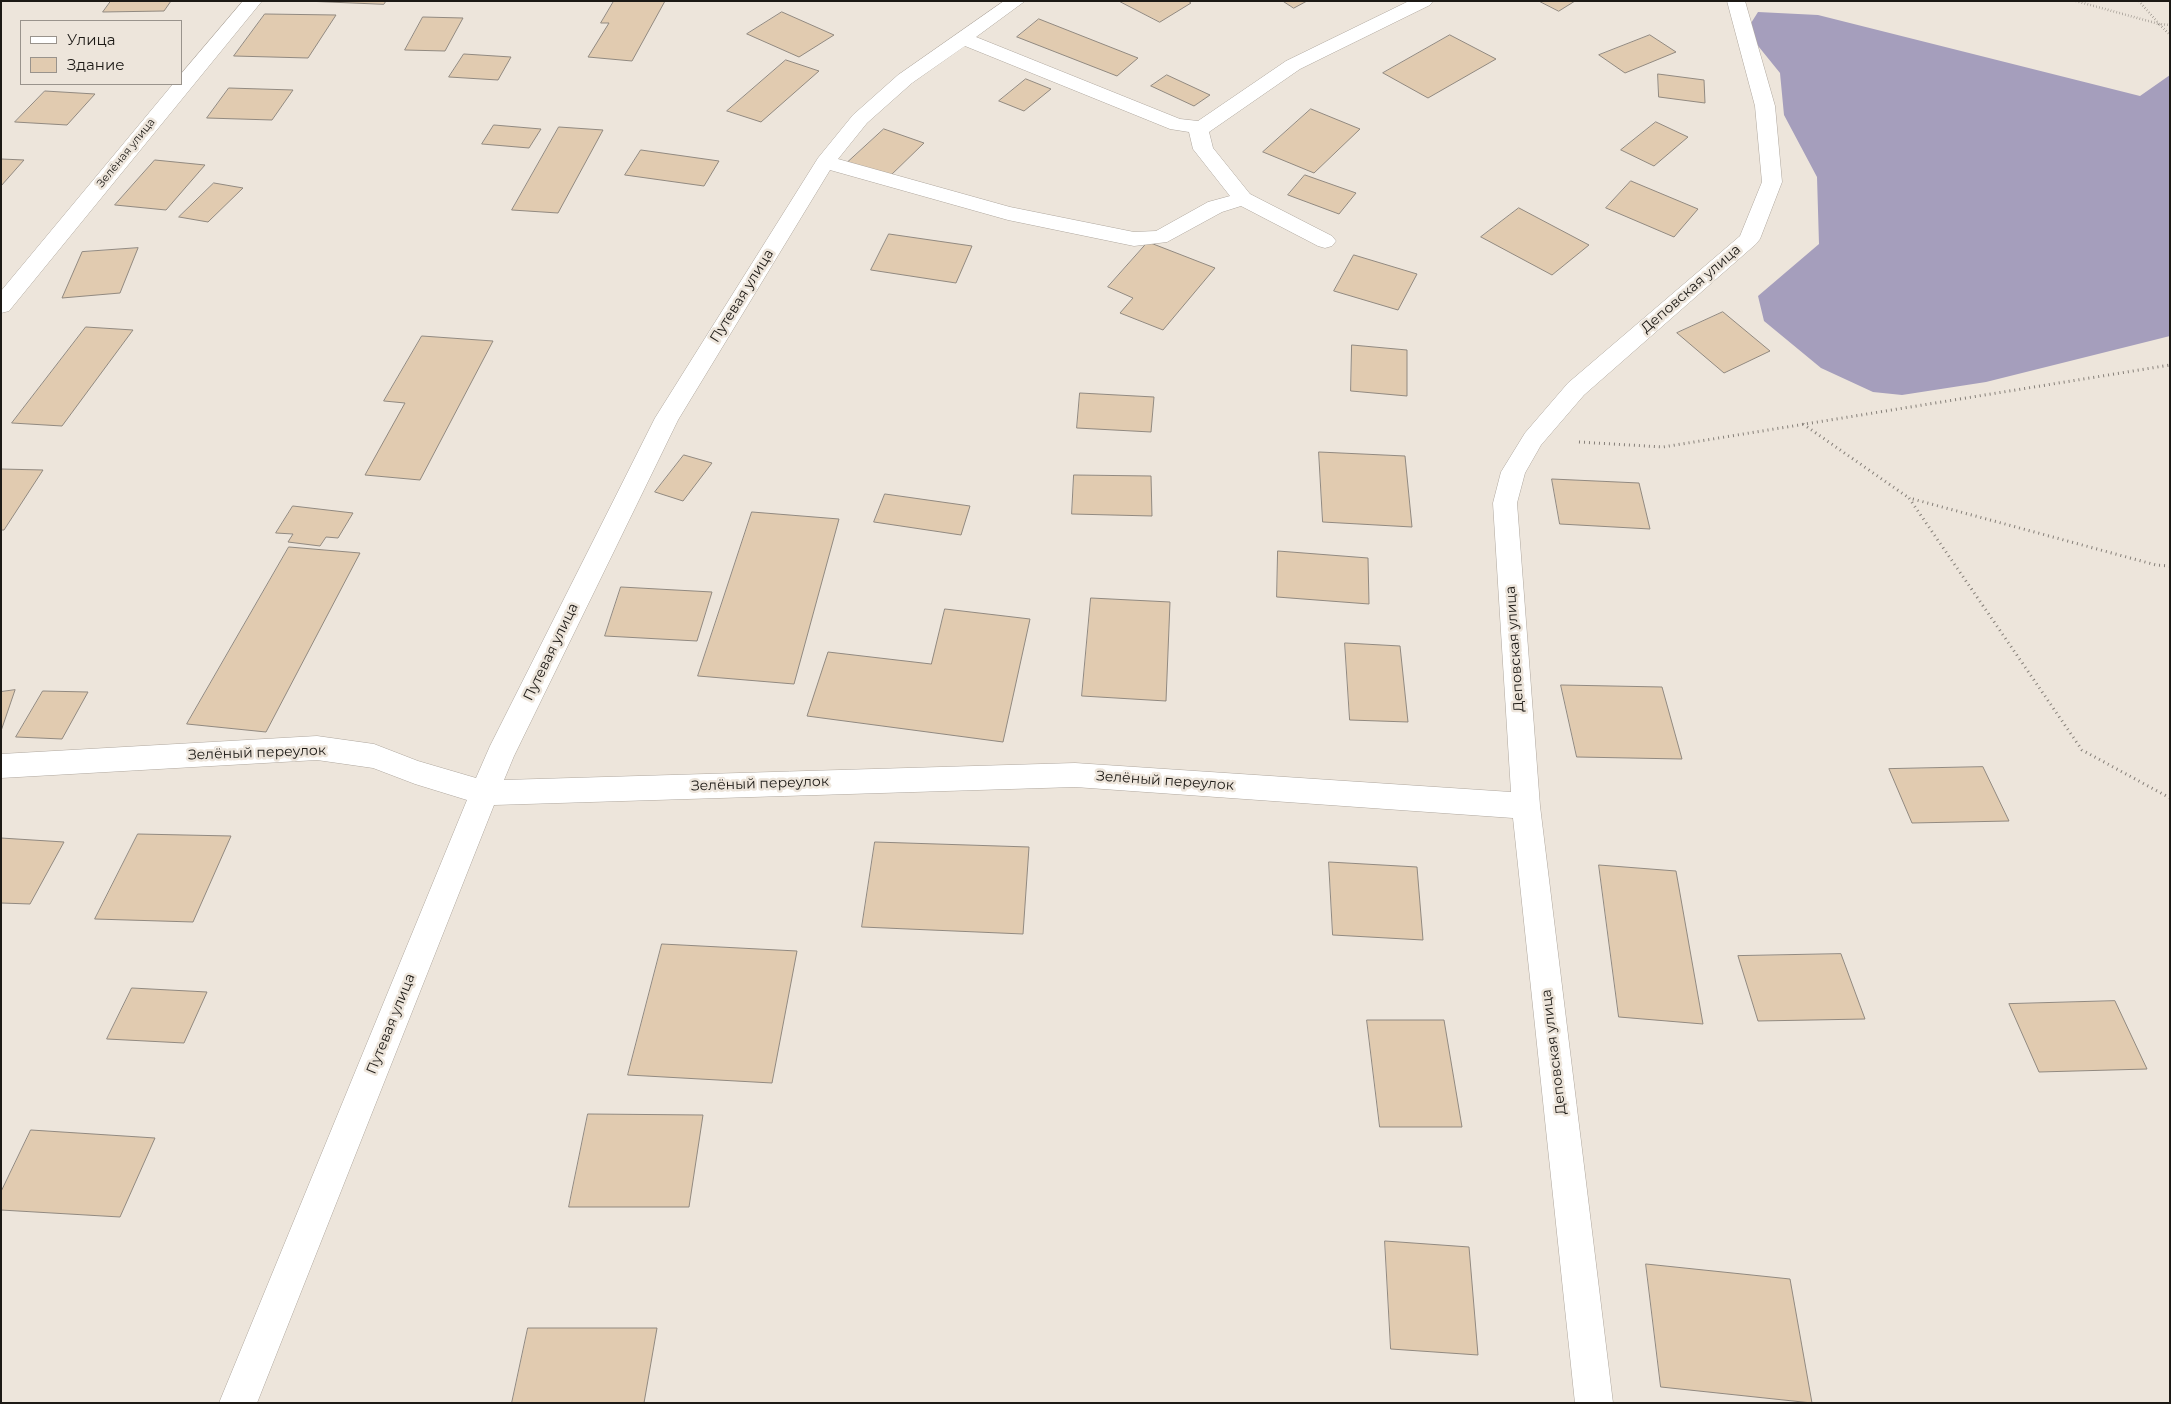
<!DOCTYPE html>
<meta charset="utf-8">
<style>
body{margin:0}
#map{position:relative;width:2171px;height:1404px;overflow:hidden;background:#ede5db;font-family:Montserrat,sans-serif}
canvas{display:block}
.frame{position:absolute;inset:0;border:2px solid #1c1915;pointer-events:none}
.legend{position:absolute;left:20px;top:20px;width:162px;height:65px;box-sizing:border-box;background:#ede5db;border:1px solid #99938c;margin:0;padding:6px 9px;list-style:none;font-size:15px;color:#1c1915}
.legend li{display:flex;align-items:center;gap:10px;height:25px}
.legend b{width:25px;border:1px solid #99938c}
</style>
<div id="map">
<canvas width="2171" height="1404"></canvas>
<div class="frame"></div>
<ul class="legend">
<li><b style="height:6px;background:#fff"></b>Улица</li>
<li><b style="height:14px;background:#e1cbb0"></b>Здание</li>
</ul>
</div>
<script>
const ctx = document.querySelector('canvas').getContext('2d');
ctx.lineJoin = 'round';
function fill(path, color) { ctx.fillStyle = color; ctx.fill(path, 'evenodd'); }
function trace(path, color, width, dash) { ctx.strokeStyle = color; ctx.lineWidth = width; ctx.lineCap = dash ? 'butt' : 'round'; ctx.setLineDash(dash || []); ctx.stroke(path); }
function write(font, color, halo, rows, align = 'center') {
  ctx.font = font + ' Montserrat,sans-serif'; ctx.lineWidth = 5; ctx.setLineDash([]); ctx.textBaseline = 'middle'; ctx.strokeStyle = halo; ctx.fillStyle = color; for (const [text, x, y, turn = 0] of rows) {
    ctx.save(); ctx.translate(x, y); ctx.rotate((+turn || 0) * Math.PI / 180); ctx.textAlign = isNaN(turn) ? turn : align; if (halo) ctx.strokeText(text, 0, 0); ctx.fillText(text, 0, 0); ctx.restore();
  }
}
fill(new Path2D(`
 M1758 12 1818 15 2140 96 2170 75V336L1986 382 1902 395 1873 392 1821 368 1764 321 1758 296 1819 244 1817 177 1784 115 1780 73 1746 31Z`), '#a59ebc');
const building = new Path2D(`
 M111 1H171L164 11 103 12Z
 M305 1H386L384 4Z
 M614 1H665L632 61 588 57 609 23H601Z
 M1119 1H1188L1191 3 1160 22Z
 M1283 1H1307L1294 8Z
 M1539 1H1575L1559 11Z
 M782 12 834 35 799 57 747 34Z
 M265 14 336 15 308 58 234 56Z
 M423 17 463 18 445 51 405 50Z
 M1039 19 1138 58 1117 76 1017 37Z
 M1450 35 1496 59 1428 98 1383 73Z
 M1650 35 1676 52 1625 73 1599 55Z
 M464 54 511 57 498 80 449 77Z
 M786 60 819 71 761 122 727 111Z
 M1658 74 1704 80 1705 103 1659 97Z
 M1167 75 1210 95 1194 106 1151 86Z
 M1026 79 1051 89 1024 111 999 101Z
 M229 88 293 90 272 120 207 118Z
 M45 91 95 94 67 125 15 122Z
 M1311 109 1360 129 1314 173 1263 152Z
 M1656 122 1688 137 1654 166 1621 150Z
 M494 125 541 129 529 148 482 144Z
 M559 127 603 130 558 213 512 210Z
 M884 129 924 143 889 177 848 162Z
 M641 150 719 161 704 186 625 175Z
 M1 159 24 160 1 186Z
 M155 160 205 165 166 210 115 205Z
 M1305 175 1356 193 1339 214 1288 195Z
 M1631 181 1698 209 1674 237 1606 208Z
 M214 183 243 188 208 222 179 217Z
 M1519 208 1589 245 1552 275 1481 237Z
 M889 234 972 246 956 283 871 270Z
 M1148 242 1215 268 1163 330 1120 313 1133 298 1108 287Z
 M138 248 120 293 62 298 82 252Z
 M1354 255 1417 274 1398 310 1334 291Z
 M1723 312 1770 351 1724 373 1677 333Z
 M86 327 133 330 62 426 12 423Z
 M422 336 493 341 420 480 365 475 405 403 384 401Z
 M1352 345 1407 350V396L1351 391Z
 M1080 393 1154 397 1151 432 1077 428Z
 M1319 452 1405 456 1412 527 1323 522Z
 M684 455 712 463 683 501 655 492Z
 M1 469 43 470 4 530H1Z
 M1074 475 1151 476 1152 516 1072 514Z
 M1552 479 1639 483 1650 529 1560 524Z
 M885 494 970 506 961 535 874 522Z
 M293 506 353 513 338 538 326 537 320 546 288 542 293 534 276 533Z
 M752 512 839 519 794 684 698 676Z
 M289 547 360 553 266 732 187 724Z
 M1278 551 1368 558 1369 604 1277 597Z
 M621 587 712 592 697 641 605 636Z
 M1091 598 1170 602 1166 701 1082 696Z
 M945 609 1030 619 1003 742 807 716 828 652 931 664Z
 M1345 643 1400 646 1408 722 1350 720Z
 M1561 685 1662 687 1682 759 1577 757Z
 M15 690 1 731V692Z
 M43 691 88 692 62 739 16 737Z
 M1983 767 2009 821 1912 823 1889 769Z
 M138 834 231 836 193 922 95 919Z
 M1 838 64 842 30 904 1 903Z
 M875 842 1029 847 1023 934 862 927Z
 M1329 862 1417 867 1423 940 1333 935Z
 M1599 865 1676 871 1703 1024 1619 1017Z
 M662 944 797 951 772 1083 628 1075Z
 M1841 954 1865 1019 1758 1021 1738 956Z
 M132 988 207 992 184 1043 107 1039Z
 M2115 1001 2147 1069 2039 1072 2009 1004Z
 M1367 1020H1444L1462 1127H1380Z
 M588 1114 703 1115 689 1207H569Z
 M31 1130 155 1138 120 1217 1 1210V1192Z
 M1385 1241 1469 1247 1478 1355 1391 1349Z
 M1646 1264 1790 1279 1812 1403 1661 1387Z
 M528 1328H657L644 1403H512Z`);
fill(building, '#e1cbb0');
trace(building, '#918980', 1);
const minor = new Path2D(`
 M243 1H262L9 311 1 313V291L173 84H181V74Z
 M1004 1H1025L976 37 1180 119 1198 121 1286 61 1409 1H1433L1430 5 1300 69 1209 132 1213 148 1250 194 1332 236 1336 241 1332 246 1325 248 1318 246 1241 206 1222 212 1167 242 1134 246 1008 220 830 170 678 420 514 756 504 780 1075 763 1511 792 1493 503 1501 472 1525 433 1568 383 1740 236 1762 182 1755 106 1727 1H1745L1775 106 1782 182 1760 239 1756 244 1584 395 1541 445 1525 473 1517 503 1540 806 1613 1403H1575L1513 818 1075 787 494 805 257 1403H219L467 800 415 784 373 768 317 760 1 778V754L317 736 374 744 418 761 476 778 490 746 655 418 818 158 853 115 898 75ZM965 46 1170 129 1189 132 1193 149 1230 196 1208 202 1156 231 1134 232 1010 207 838 159 867 123 912 83Z`);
trace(minor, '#afa79e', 1);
trace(new Path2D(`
 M2076 1 2159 24 2170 35
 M2139 1 2159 24 2170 25`), '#857f78', 2.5, [0.5, 2.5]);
trace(new Path2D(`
 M1803 424 1909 498
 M1579 442 1663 447 2170 365
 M2170 566 2156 565 1909 498 2082 750 2170 798`), '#857f78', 3, [1, 4]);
fill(minor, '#fff');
write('11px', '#1c1915', '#ede5db', [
 ["Зелёная улица",126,153,-51]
]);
write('14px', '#1c1915', '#ede5db', [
 ["Деповская улица",1691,289,-41],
 ["Путевая улица",742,296,-58],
 ["Деповская улица",1515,649,-94],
 ["Путевая улица",551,652,-64],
 ["Зелёный переулок",257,753,-2],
 ["Зелёный переулок",1165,781,4],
 ["Зелёный переулок",760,784,-2],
 ["Путевая улица",391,1024,-68],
 ["Деповская улица",1554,1052,-97]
]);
</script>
